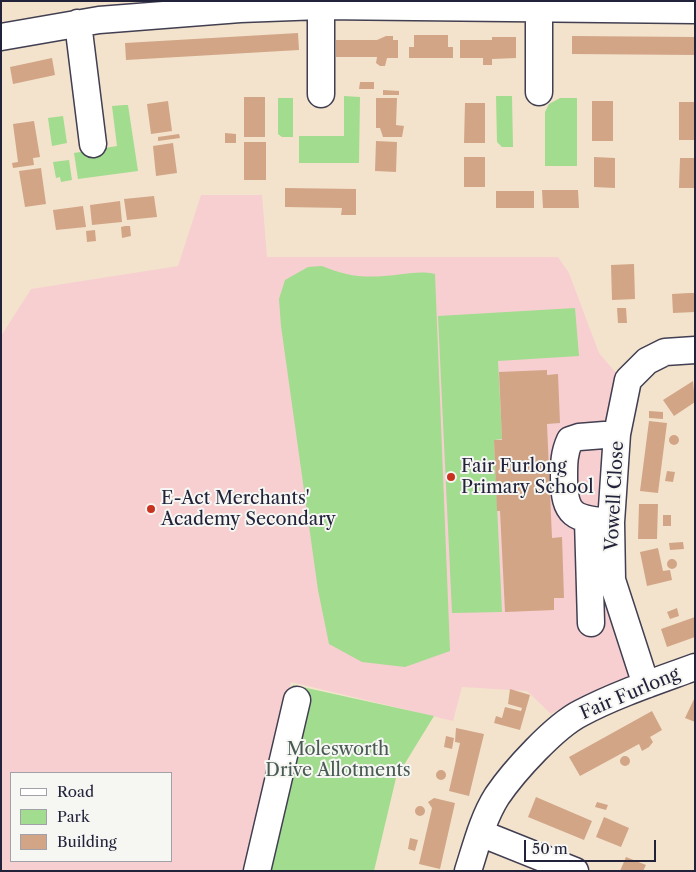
<!DOCTYPE html>
<style>
body{margin:0}
#map{position:relative;width:696px;height:872px;overflow:hidden;background:#f3e3cc;font-family:"Libre Caslon Text",serif}
canvas{display:block}
.frame{position:absolute;inset:0;border:2px solid #22223b;pointer-events:none}
.legend{position:absolute;left:10px;top:772px;width:162px;height:90px;box-sizing:border-box;background:#f6f6f2;border:1px solid #a1a1a9;margin:0;padding:6px 9px;list-style:none;font-size:15px;color:#22223b}
.legend li{display:flex;align-items:center;gap:10px;height:25px}
.legend b{width:25px;border:1px solid #a1a1a9}
.scale{position:absolute;left:524px;top:840px;width:132px;height:22px;box-sizing:border-box;border:2px solid #22223b;border-top:0;padding-left:6px;font-size:15px;line-height:18px;white-space:nowrap;color:#22223b;-webkit-text-stroke:4px #f6f6f2;paint-order:stroke}
</style>
<div id="map">
<canvas width="696" height="872"></canvas>
<div class="frame"></div>
<ul class="legend">
<li><b style="height:6px;background:#fff"></b>Road</li>
<li><b style="height:14px;background:#a1dc8f"></b>Park</li>
<li><b style="height:14px;background:#d2a587"></b>Building</li>
</ul>
<div class="scale">50 m</div>
</div>
<script>
const ctx = document.querySelector('canvas').getContext('2d');
ctx.lineJoin = 'round';
function fill(path, color) { ctx.fillStyle = color; ctx.fill(path, 'evenodd'); }
function trace(path, color, width, dash) { ctx.strokeStyle = color; ctx.lineWidth = width; ctx.lineCap = dash ? 'butt' : 'round'; ctx.setLineDash(dash || []); ctx.stroke(path); }
function write(font, color, halo, rows, align = 'center') {
  ctx.font = font + ' "Libre Caslon Text",serif'; ctx.lineWidth = 4; ctx.setLineDash([]); ctx.textBaseline = 'middle'; ctx.strokeStyle = halo; ctx.fillStyle = color; for (const [text, x, y, turn = 0] of rows) {
    ctx.save(); ctx.translate(x, y); ctx.rotate((+turn || 0) * Math.PI / 180); ctx.textAlign = isNaN(turn) ? turn : align; if (halo) ctx.strokeText(text, 0, 0); ctx.fillText(text, 0, 0); ctx.restore();
  }
}
fill(new Path2D(`
 M201 195H262L267 257H558L569 273 599 353 617 374 613 394 631 675 573 701 551 714 527 691 462 687 453 721 291 682 251 871H1V336L31 289 178 266ZM11 773H171V861H11Z`), '#f7cfd0');
fill(new Path2D(`
 M344 96 360 97 359 163H299V136H344Z
 M496 96H512L513 147H502L497 142Z
 M278 98H293V137H282L278 134Z
 M560 98H577V166H545V112L549 104Z
 M124 105H128L138 171 78 179 74 153 117 146 112 106Z
 M63 116 67 143 52 146 48 118Z
 M69 160 72 180 61 182 60 177 56 178 53 162Z
 M322 266C344 275 360 278 384 276 402 275 418 270 435 274L450 651 405 667 362 662 329 644 318 590 281 326 279 299 285 280 308 267Z
 M575 308 579 356 498 361 502 439 494 440 502 612 452 613 438 316Z
 M293 685 434 716 396 778 374 871H253Z`), '#a1dc8f');
fill(new Path2D(`
 M298 33 299 50 126 60 125 43Z
 M414 35H448V47H453V58H409V47H414Z
 M386 36H393V40H398V58H387L385 66H380L376 63 377 57H336V40H377Z
 M572 36 695 37V55L572 54Z
 M492 37H516V58L492 59V65H483V58H460V40H492Z
 M52 58 55 75 13 84 10 67Z
 M360 82H374V89H359Z
 M383 90 399 91V95H383Z
 M244 97H265V137H244Z
 M376 98H397L396 125 404 126 402 137H383L380 128H376Z
 M168 101 172 131 151 134 147 104Z
 M592 101H613V141H592Z
 M679 102H695V140H679Z
 M465 103H485V143H464Z
 M34 121 40 157 33 158 34 165 13 168 12 163 18 162 13 124Z
 M225 133 236 134V143H225Z
 M179 134 180 138 158 141V137Z
 M376 141 397 142 396 172 375 171Z
 M244 142H266V180H244Z
 M173 143 177 173 156 176 153 146Z
 M464 157H485V187H464Z
 M594 157 615 158V188L594 187Z
 M680 158H695V188H679Z
 M41 168 46 204 25 207 19 171Z
 M285 188 356 189V215H341L342 208 285 207Z
 M542 190H578L579 208H543Z
 M496 191H534V208H496Z
 M154 196 157 217 127 220 124 199Z
 M120 201 122 222 92 225 90 205Z
 M83 206 86 227 56 230 53 210Z
 M125 226H130L131 236 122 238 121 227Z
 M95 230 96 241 87 242 86 231Z
 M634 264 635 299 612 300 611 265Z
 M689 293H695V312L673 313 672 294Z
 M617 308H626L627 323H618Z
 M547 370V375L558 374 560 423 547 424 552 538 562 537 564 598H554V610L505 612 500 511H497L494 440H502L499 372Z
 M693 381 695 402 674 416 663 400Z
 M649 411 663 412V419L649 418Z
 M649 421 667 423 658 493 640 491Z
 M669 440a5 5 0 1 1 10 0a5 5 0 1 1-10 0Z
 M667 471 675 472 673 482 665 481Z
 M639 504H658L657 539H638Z
 M663 515H671V526H663Z
 M683 542 684 549 670 550 669 543Z
 M658 548 663 571 670 570 672 580 647 586 640 552Z
 M667 564a5 5 0 1 1 10 0a5 5 0 1 1-10 0Z
 M677 608 679 616 670 619 667 612Z
 M695 617V637L667 647 661 629Z
 M510 689 530 695 520 730 494 723 496 716 502 718 505 707 521 711 522 708 508 704Z
 M695 697V722L685 718Z
 M652 711 662 730 650 737 653 742 649 747 642 751 639 744 580 776 569 757Z
 M456 728 484 734 469 796 449 791 460 743 455 742Z
 M446 736 454 738 452 749 444 747Z
 M620 761a5 5 0 1 1 10 0a5 5 0 1 1-10 0Z
 M436 775a5 5 0 1 1 10 0a5 5 0 1 1-10 0Z
 M536 797 592 821 584 840 528 817Z
 M434 798 455 803 440 869 419 864 432 808 428 802Z
 M597 802 608 805 606 810 595 807Z
 M415 811a5 5 0 1 1 10 0a5 5 0 1 1-10 0Z
 M604 817 629 828 621 847 596 837Z
 M410 838 418 840 415 851 408 849Z
 M626 857 646 865 643 871H620Z`), '#d2a587');
const minor = new Path2D(`
 M321 6V94
 M78 23 93 144
 M1 37 99 20 240 9 321 6 695 10
 M539 92V1
 M588 520 591 623
 M611 522C574 519 564 516 564 477 564 463 564 453 570 440L579 437 617 434
 M646 685 612 580 611 522 617 434 628 380 647 361 665 352 695 350
 M480 833 575 871
 M257 871 297 700
 M468 871C476 846 483 818 497 796 514 771 555 726 581 713 617 694 657 681 695 667`);
trace(minor, '#413f51', 29);
trace(minor, '#fff', 26);
for (const [x, y, r, color] of [
 [451,477,5,"#c8321e"],
 [151,509,5,"#c8321e"]
]) { const dot = new Path2D(); dot.arc(x, y, r, 0, 2 * Math.PI); ctx.fillStyle = color; ctx.fill(dot); trace(dot, '#f6f6f2', 2); }
write('18px', '#22223b', '#f6f6f2', [
 ["Fair Furlong",461,467],
 ["Primary School",461,488],
 ["E-Act Merchants'",161,499],
 ["Academy Secondary",161,520]
], 'left');
write('18px', '#22223b', '#f6f6f2', [
 ["Vowell Close",615,496,-87],
 ["Fair Furlong",630,694,-23]
]);
write('18px', '#485a54', '#f6f6f2', [
 ["Molesworth",338,750],
 ["Drive Allotments",338,771]
]);
</script>
